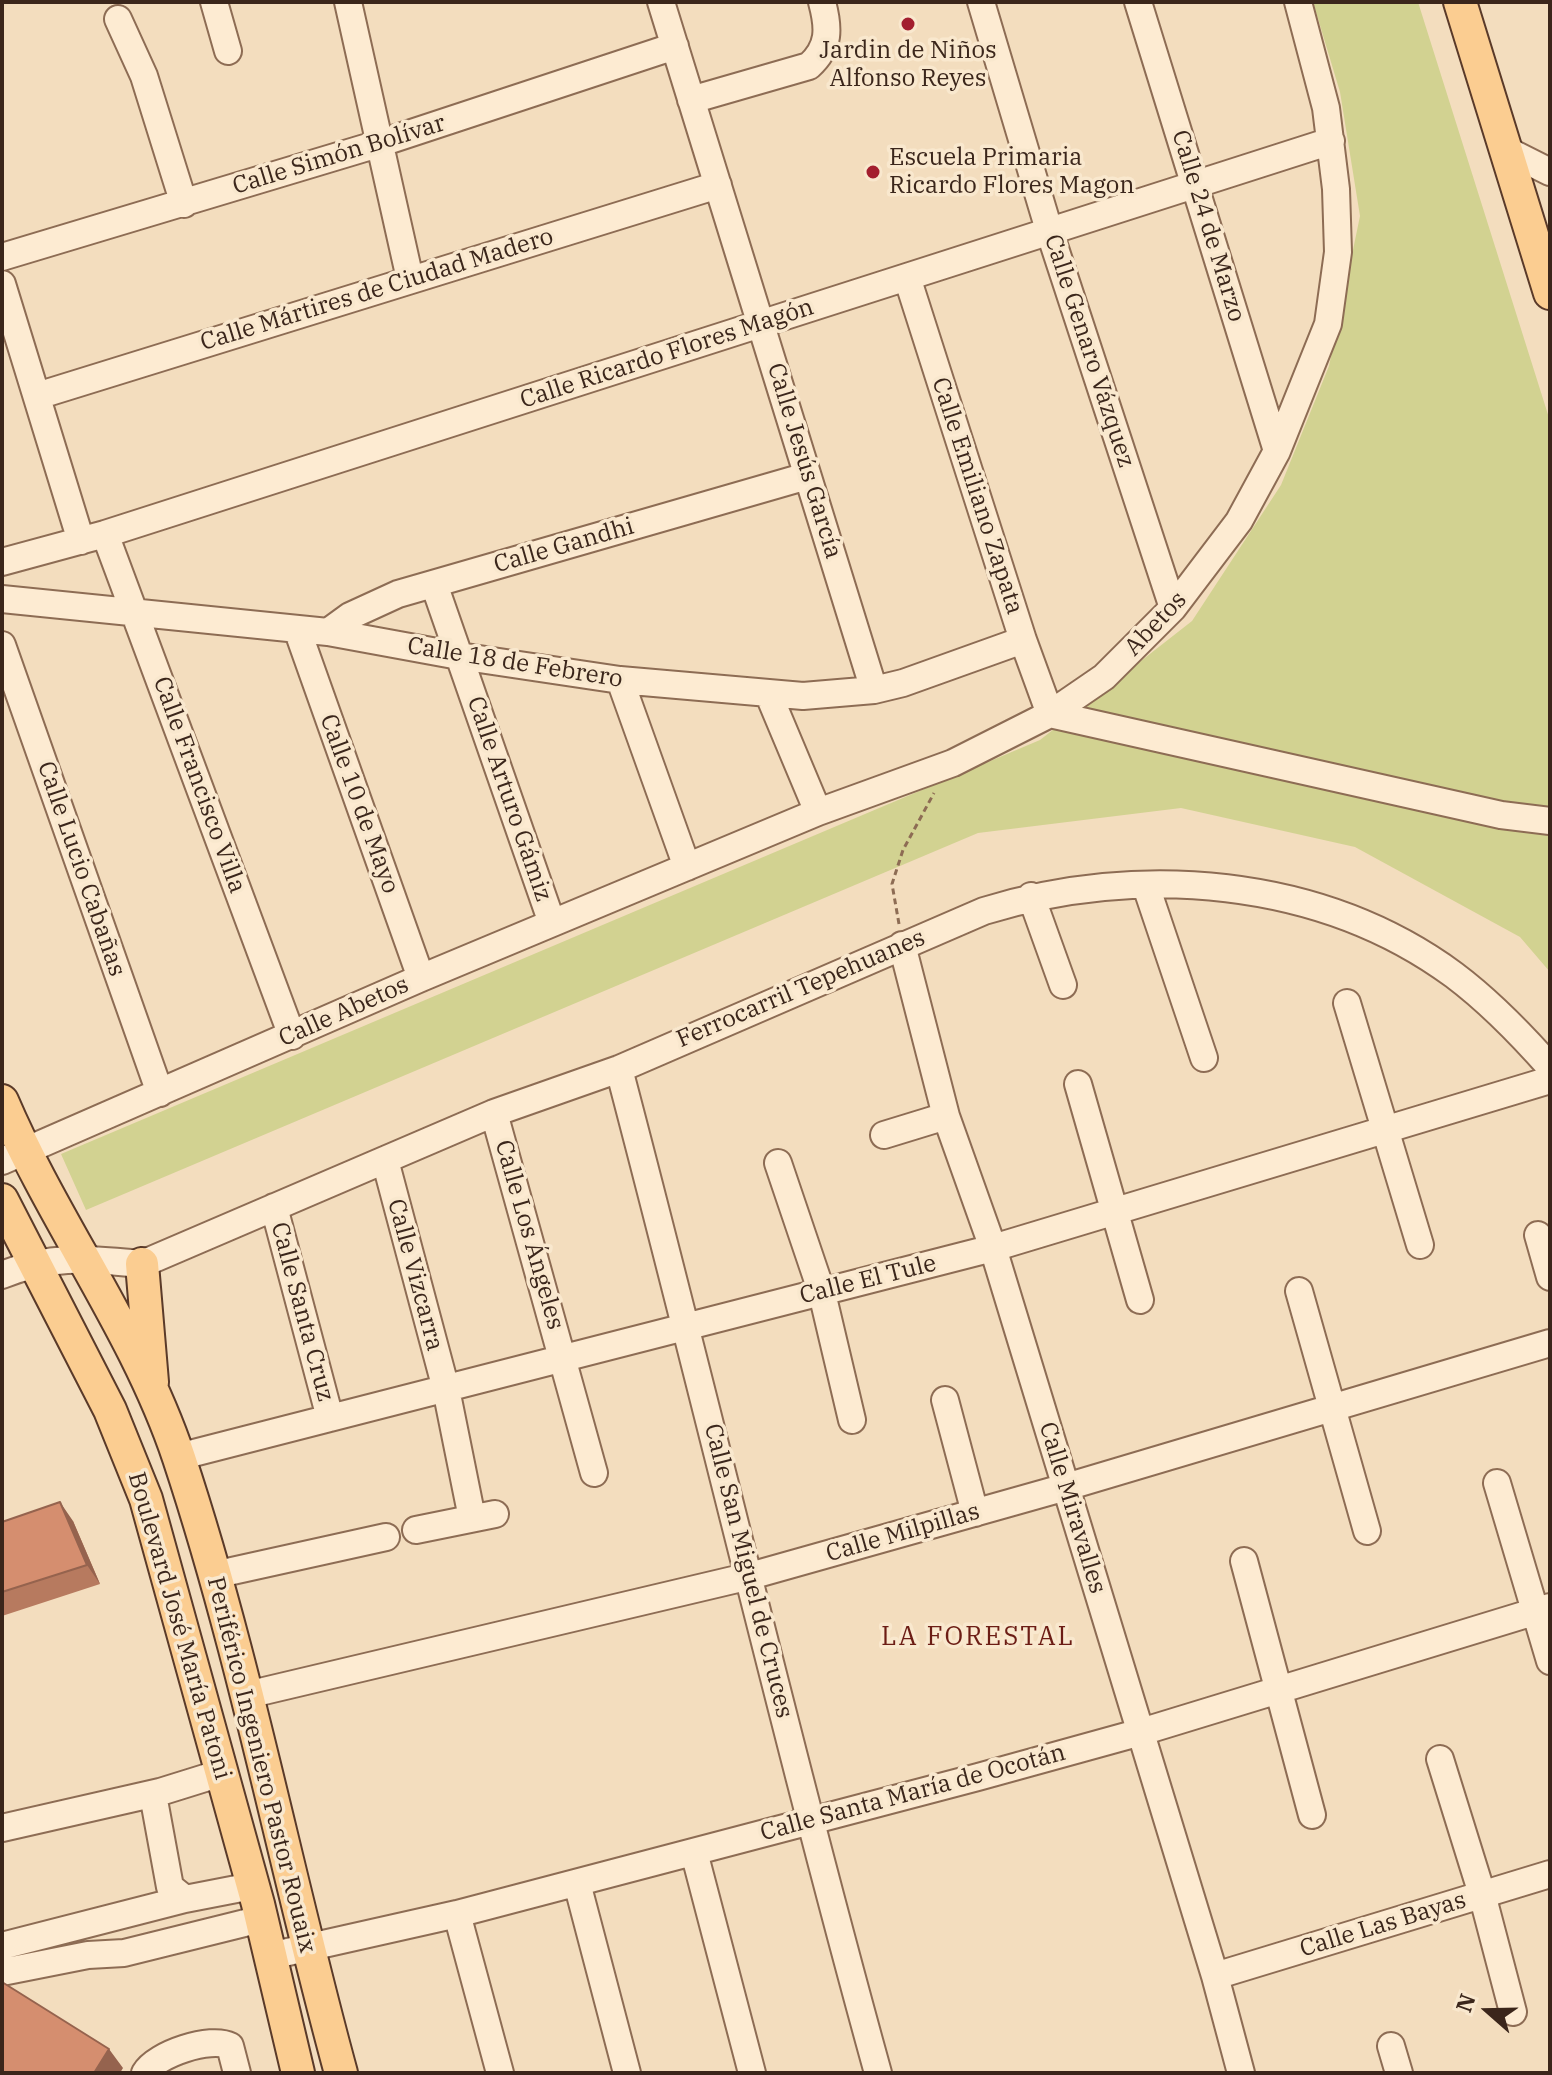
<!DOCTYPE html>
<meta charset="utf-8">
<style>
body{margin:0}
#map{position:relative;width:1552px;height:2075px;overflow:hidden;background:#f3ddbe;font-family:"IBM Plex Serif",serif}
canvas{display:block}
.frame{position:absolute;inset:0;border:4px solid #3b261b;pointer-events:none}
.north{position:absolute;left:1448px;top:1971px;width:80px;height:80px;-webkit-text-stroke:6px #f9e8ce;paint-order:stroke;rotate:290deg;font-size:22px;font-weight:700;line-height:32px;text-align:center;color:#3b261b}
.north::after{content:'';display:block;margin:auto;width:28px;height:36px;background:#3b261b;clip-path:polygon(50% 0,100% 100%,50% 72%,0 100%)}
</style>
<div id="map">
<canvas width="1552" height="2075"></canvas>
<div class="frame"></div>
<div class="north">N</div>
</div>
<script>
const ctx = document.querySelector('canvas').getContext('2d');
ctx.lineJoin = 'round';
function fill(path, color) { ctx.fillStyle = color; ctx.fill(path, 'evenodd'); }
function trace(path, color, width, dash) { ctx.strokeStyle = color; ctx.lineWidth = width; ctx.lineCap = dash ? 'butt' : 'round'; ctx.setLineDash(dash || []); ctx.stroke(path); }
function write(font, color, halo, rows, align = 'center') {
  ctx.font = font + ' "IBM Plex Serif",serif'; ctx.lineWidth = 7; ctx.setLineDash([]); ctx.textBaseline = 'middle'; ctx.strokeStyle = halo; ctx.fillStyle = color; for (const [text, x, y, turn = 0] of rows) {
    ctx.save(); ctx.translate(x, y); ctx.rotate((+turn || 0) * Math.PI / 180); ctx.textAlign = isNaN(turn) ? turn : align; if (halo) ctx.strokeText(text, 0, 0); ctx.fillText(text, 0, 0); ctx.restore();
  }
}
fill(new Path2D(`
 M1313 2H1418L1550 421V972L1520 937 1355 847 1181 808 978 833 86 1210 61 1154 1040 740 1192 621 1281 485 1329 366 1360 216 1340 92Z`), '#d2d291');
const minor = new Path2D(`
 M214 2 228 51
 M348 2 410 279
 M661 2 874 690
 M981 2 1049 230 1173 608
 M1138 2 1277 451
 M118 19 144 76 184 204
 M691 100 809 66C830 47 829 28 822 2
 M1506 150 1550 172
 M2 257 378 144 675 46
 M907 277 1023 640 1050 714 1501 815 1550 821
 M2 284 81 541
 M37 396 718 185
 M105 534 292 1036
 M2 562 105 534 1331 141
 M434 584 552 923
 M2 599 328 632 459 656 620 680 803 696 874 690 903 683 1023 640
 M297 629 421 978
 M328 632 350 616 398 594 807 476
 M2 645 160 1093
 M620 680 687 867
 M768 693 818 812
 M1146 886 1204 1058
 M1031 896 1063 985
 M902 945 946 1116 993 1248 1215 1976 1241 2073
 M1347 1003 1420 1245
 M619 1069C707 1403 786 1740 878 2073
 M1078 1084 1140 1300
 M494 1113 594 1473
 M884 1135 946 1116
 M385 1160 446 1389 472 1518
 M2 1161 421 978 818 812 953 763 1050 714 1104 677 1173 608 1239 521 1277 451 1328 324 1338 252 1336 189 1326 108 1298 2
 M778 1163 822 1293 852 1420
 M274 1207 330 1418
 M1538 1235 1550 1277
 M2 1275C52 1254 89 1259 142 1264L494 1113 619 1069 984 911C1138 863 1321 877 1454 975 1490 1002 1520 1033 1550 1067
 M1299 1291 1367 1531
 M945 1400 975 1513
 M178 1457 993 1248 1550 1080
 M1497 1483 1550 1661
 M416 1530 495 1514
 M1244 1561 1312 1815
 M214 1575 386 1537
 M247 1695 750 1576 1066 1487 1550 1343
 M1440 1759 1482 1894 1513 2012
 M221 1773 160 1792 154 1800 170 1887 185 1899 252 1886
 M2 1828 160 1792
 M694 1852 752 2073
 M577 1883 627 2073
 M457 1914 500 2073
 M2 1946 185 1899
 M270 1956 457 1914 978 1777 1141 1732 1550 1607
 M2 1972 88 1955 124 1953 261 1919
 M1215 1976 1550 1874
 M1391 2046 1399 2073
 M145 2073C156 2054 211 2036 230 2046L237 2073`);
const major = new Path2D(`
 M1460 2 1550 293
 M2 1101C54 1223 137 1332 179 1458 246 1660 285 1869 341 2073
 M2 1200 110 1410 146 1499 258 1904 298 2073
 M142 1264 152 1382`);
trace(minor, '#8d6c54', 30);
trace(major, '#5a3a29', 36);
trace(new Path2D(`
 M899 924 892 884 903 850 934 793`), '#8d6c54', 3, [6, 4]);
trace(minor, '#fdebd2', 26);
trace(major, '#fbcd91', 32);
fill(new Path2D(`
 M73 1521 100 1584 2 1616V1522Z`), '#b77a5f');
fill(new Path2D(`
 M60 1502 73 1521 100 1584 87 1565Z
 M109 2049 123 2068 120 2073H94Z`), '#95634e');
const building = new Path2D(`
 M60 1502 87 1565 2 1592V1522Z
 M2 1982 109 2049 94 2073H2Z`);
fill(building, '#d58e6f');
trace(building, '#95634e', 2);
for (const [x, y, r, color] of [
 [908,24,8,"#a31e2e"],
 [873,172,8,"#a31e2e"]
]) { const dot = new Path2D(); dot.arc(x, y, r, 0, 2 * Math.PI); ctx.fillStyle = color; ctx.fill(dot); trace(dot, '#f9e8ce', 3); }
write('24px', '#3b261b', '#f9e8ce', [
 ["Jardin de Niños",908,51],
 ["Alfonso Reyes",908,79],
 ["Escuela Primaria",889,158,"left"],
 ["Ricardo Flores Magon",889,186,"left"]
]);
write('24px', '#3b261b', '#f9e8ce', [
 ["Calle Simón Bolívar",339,155,-17],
 ["Calle 24 de Marzo",1208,226,73],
 ["Calle Mártires de Ciudad Madero",377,290,-17],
 ["Calle Genaro Vázquez",1089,351,72],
 ["Calle Ricardo Flores Magón",667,354,-18],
 ["Calle Jesús García",804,461,73],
 ["Calle Emiliano Zapata",977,496,72],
 ["Calle Gandhi",564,546,-16],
 ["Abetos",1156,624,-47],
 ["Calle 18 de Febrero",515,663,9],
 ["Calle Francisco Villa",199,785,70],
 ["Calle Arturo Gámiz",509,799,71],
 ["Calle 10 de Mayo",359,804,70],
 ["Calle Lucio Cabañas",81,869,71],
 ["Ferrocarril Tepehuanes",801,989,-23],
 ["Calle Abetos",344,1012,-24],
 ["Calle Los Ángeles",529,1235,74],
 ["Calle Vizcarra",415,1275,75],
 ["Calle El Tule",868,1280,-14],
 ["Calle Santa Cruz",302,1312,75],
 ["Calle Miravalles",1072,1508,73],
 ["Calle Milpillas",903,1533,-16],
 ["Calle San Miguel de Cruces",748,1571,76],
 ["Boulevard José María Patoni",179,1626,74],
 ["Periférico Ingeniero Pastor Rouaix",261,1765,76],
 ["Calle Santa María de Ocotán",913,1793,-15],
 ["Calle Las Bayas",1383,1925,-17]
]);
ctx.letterSpacing = '2px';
write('26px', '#6c1d15', '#f9e8ce', [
 ["LA FORESTAL",978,1637]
]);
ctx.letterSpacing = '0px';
</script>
